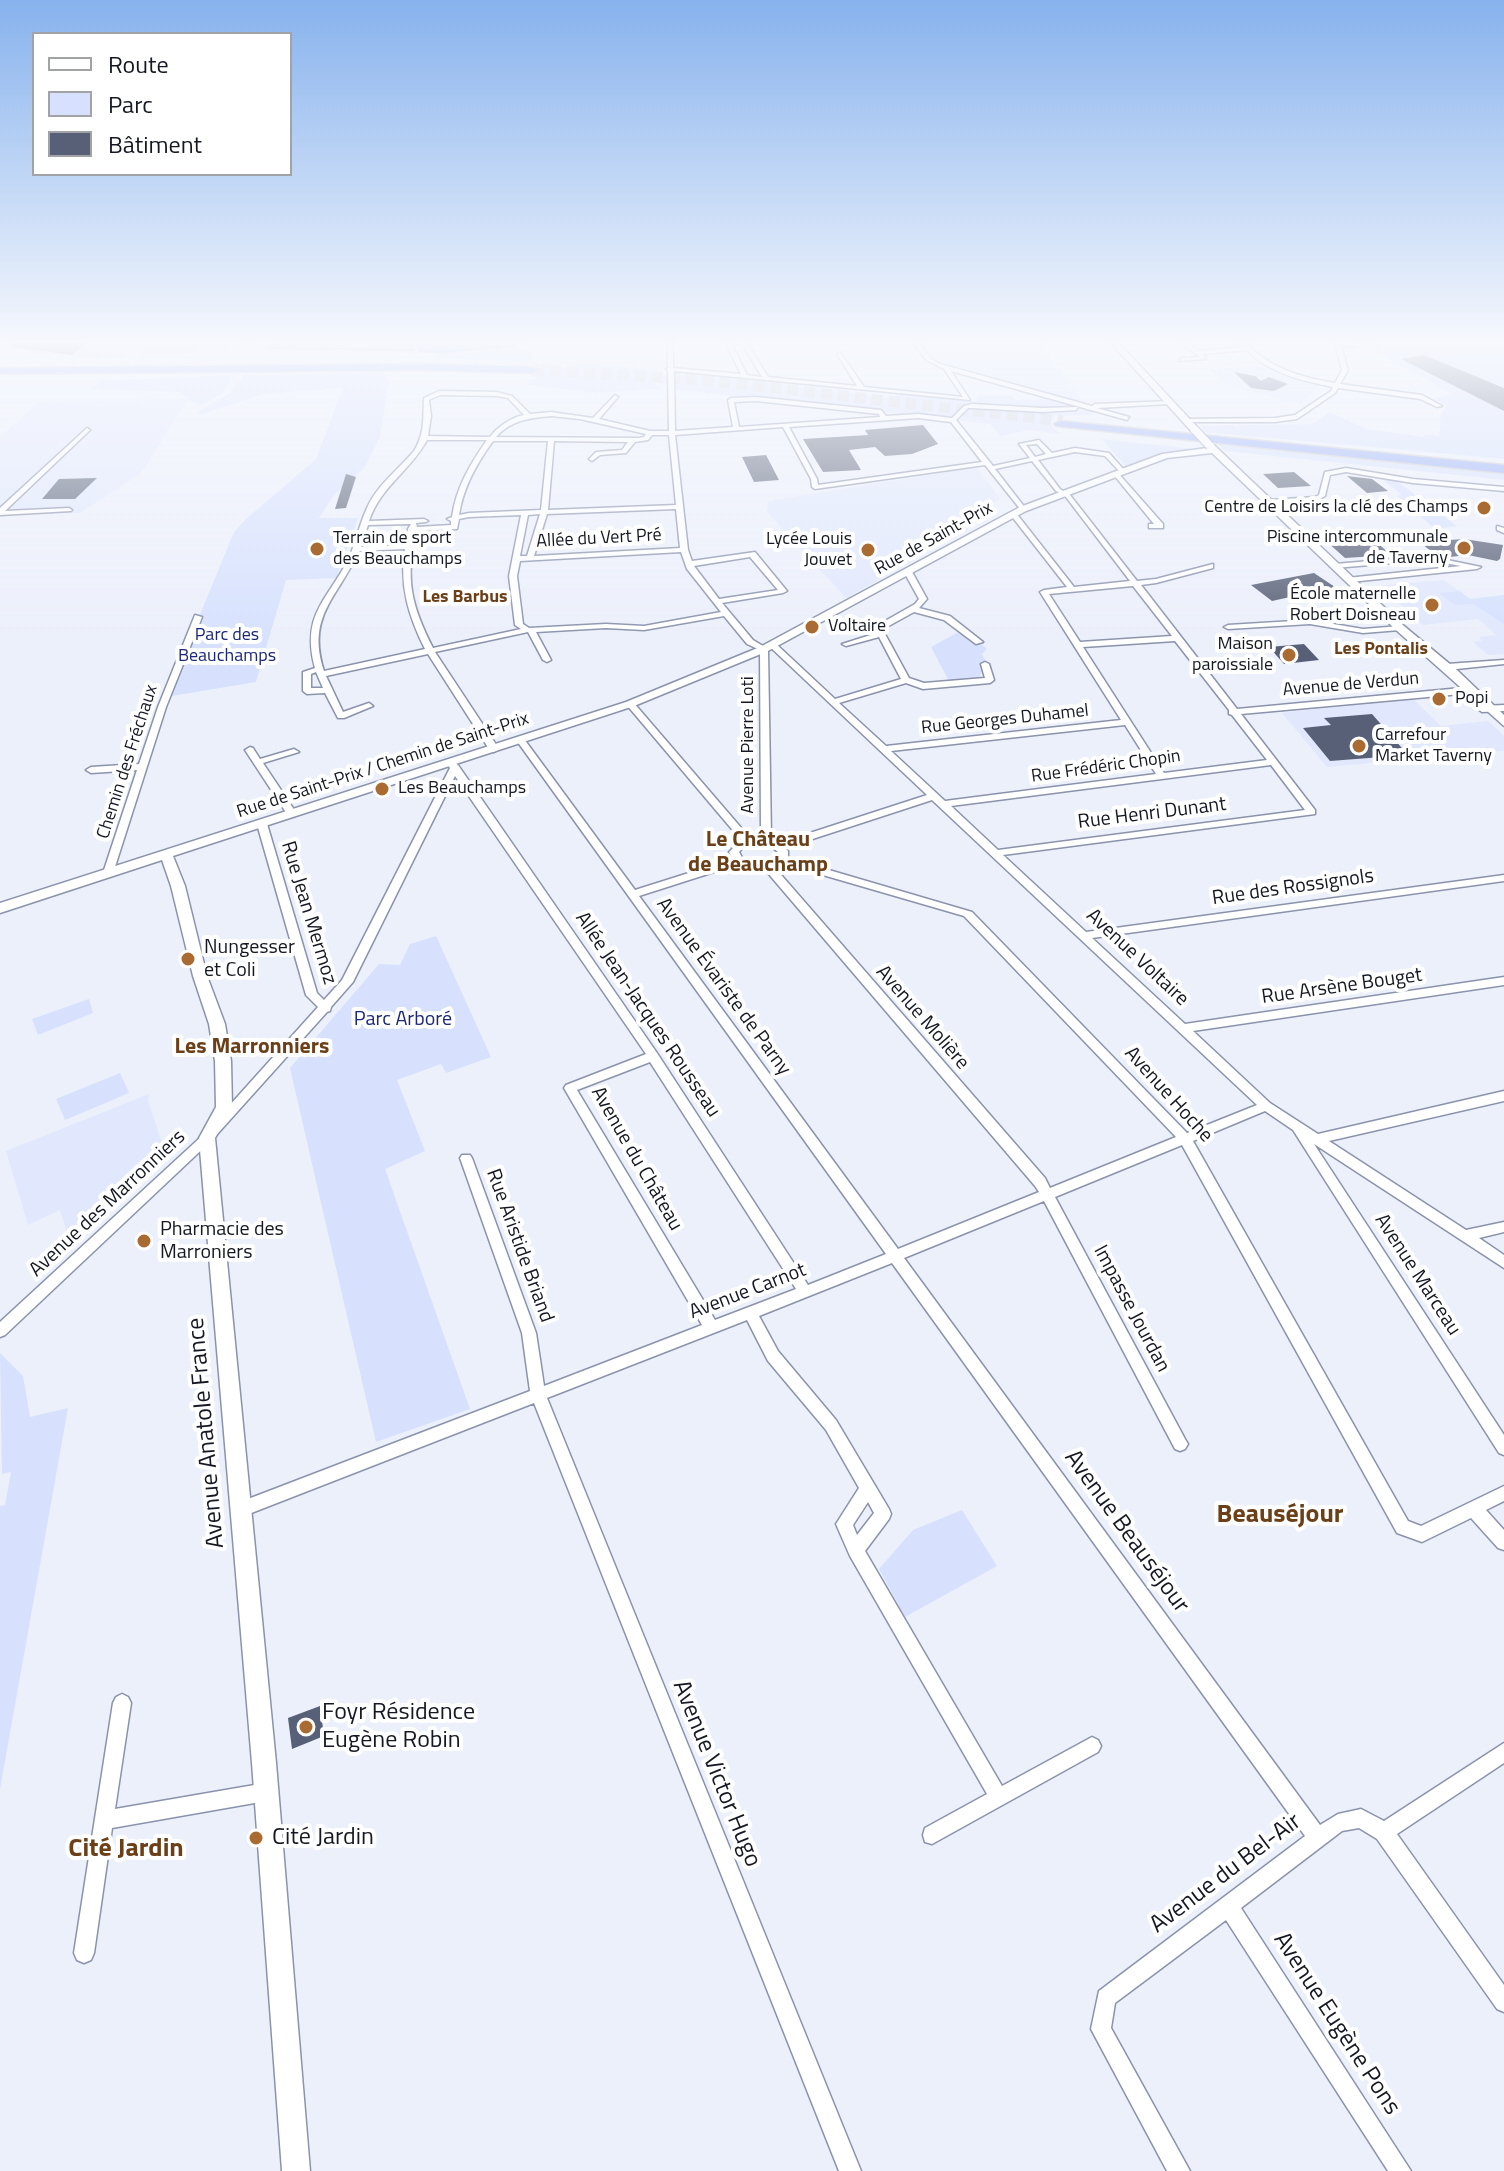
<!DOCTYPE html>
<meta charset="utf-8">
<style>
body{margin:0}
#map{position:relative;width:1504px;height:2171px;overflow:hidden;background:#ecf0fb;font-family:"Titillium Web",sans-serif}
canvas{display:block}
.legend{position:absolute;left:32px;top:32px;width:260px;height:144px;box-sizing:border-box;background:#fff;border:2px solid #a1a3a7;margin:0;padding:10px 14px;list-style:none;font-size:24px;color:#151822}
.legend li{display:flex;align-items:center;gap:16px;height:40px}
.legend b{width:40px;border:2px solid #a1a3a7}
</style>
<div id="map">
<canvas width="1504" height="2171"></canvas>
<ul class="legend">
<li><b style="height:10px;background:#fff"></b>Route</li>
<li><b style="height:22px;background:#d7e1fe"></b>Parc</li>
<li><b style="height:22px;background:#586077"></b>Bâtiment</li>
</ul>
</div>
<script>
const ctx = document.querySelector('canvas').getContext('2d');
ctx.lineJoin = 'round';
function fill(path, color) { ctx.fillStyle = color; ctx.fill(path, 'evenodd'); }
function trace(path, color, width, dash) { ctx.strokeStyle = color; ctx.lineWidth = width; ctx.lineCap = dash ? 'butt' : 'round'; ctx.setLineDash(dash || []); ctx.stroke(path); }
function write(font, color, halo, rows, align = 'center') {
  ctx.font = font + ' "Titillium Web",sans-serif'; ctx.lineWidth = 8; ctx.setLineDash([]); ctx.textBaseline = 'middle'; ctx.strokeStyle = halo; ctx.fillStyle = color; for (const [text, x, y, turn = 0] of rows) {
    ctx.save(); ctx.translate(x, y); ctx.rotate((+turn || 0) * Math.PI / 180); ctx.textAlign = isNaN(turn) ? turn : align; if (halo) ctx.strokeText(text, 0, 0); ctx.fillText(text, 0, 0); ctx.restore();
  }
}
fill(new Path2D(`
 M0 341H152L129 356 97 359 10 351 0 347Z
 M1045 341 1051 346 1042 348 1084 404 945 364 932 358 920 342Z
 M1266 366 1274 373 1320 385 1302 404 1235 388 1208 369Z
 M189 399 141 473 80 513 0 514V437L38 402Z
 M977 467 1000 499 965 522 974 527 846 598 767 512 768 501Z
 M1444 580 1470 599 1504 595V654L1488 655 1473 642 1482 641 1479 637 1496 635 1478 619 1423 625 1385 590 1378 591 1374 586Z
 M1412 698 1441 726 1488 721 1504 736V751L1327 767 1282 713Z
 M149 1094 148 1101 167 1158 133 1191 124 1188 67 1233 60 1210 28 1225 6 1151Z`), '#e1e8fd');
fill(new Path2D(`
 M152 341H259L186 353 138 355Z
 M280 341H525L520 348 487 351 531 349 533 362 555 364 554 367 570 368 574 364 655 369V374L708 376 894 398 897 393 977 401V396H1013L1016 400 1058 399 1094 409 1092 415 1053 416 1049 424 1060 433 1058 434 1029 430 1000 436 990 424 671 389 670 384 654 383 660 389 594 393 528 385 526 380 538 378 530 376 536 369 532 362 439 358 436 353 263 350Z
 M1371 341H1504V459L1204 432 1201 426 1233 425 1239 429 1238 425 1312 424 1330 412 1366 429 1423 437 1425 434 1439 436 1441 414 1447 407 1433 398 1452 394 1364 345Z
 M383 373 389 382 380 437 365 467 334 495 319 518H358L336 578 286 580 256 682 166 697 234 532 246 519 316 459 343 388 263 394 199 415 198 412 230 393 244 375Z
 M233 375 223 393 200 406 178 392 92 389 101 381Z
 M1102 439 1195 449 1162 454 1126 467Z
 M1218 444 1504 473V480L1225 451Z
 M1379 477 1398 482 1457 526 1435 529 1397 496 1401 494Z
 M1460 591 1470 599 1504 595V624L1473 604 1455 605 1439 593Z
 M962 630 987 649 982 654 986 663 979 678 950 683 931 647Z
 M436 936 491 1057 446 1073 441 1064 397 1080 425 1151 385 1169 470 1409 376 1442 290 1068 379 964 400 965 410 944Z
 M89 999 93 1013 38 1035 32 1019Z
 M120 1073 129 1093 65 1120 56 1099Z
 M0 1353 23 1376 30 1417 68 1408 0 1789V1506L5 1505 11 1472 2 1474Z
 M962 1510 997 1566 905 1617 879 1569 913 1530Z`), '#d7e1fe');
const water = new Path2D(`
 M283 341H519L515 346 441 352 420 351V346H414L413 350 267 348Z`);
fill(water, '#97aef4');
trace(water, '#7081b5', 2);
fill(new Path2D(`
 M13 341H88L72 355 13 347Z
 M1424 355 1504 388V411L1401 359Z
 M1234 372 1255 376 1261 381 1269 377 1288 384 1274 391 1251 388Z
 M923 425 938 444 912 454 885 456 875 447 849 450 861 470 823 472 803 439 868 435 865 430Z
 M766 455 779 480 754 482 742 457Z
 M1294 472 1311 486 1278 488 1263 474Z
 M346 474 356 477 346 508 335 509Z
 M1347 476 1372 479 1388 491 1367 493Z
 M97 478 75 499H42L59 479Z
 M1373 539 1391 555 1345 558 1327 542Z
 M1464 539 1503 545 1500 559 1497 561 1468 555 1449 557 1434 554 1420 542Z
 M1314 573 1335 587 1272 601 1251 585Z
 M1304 644 1319 660 1284 664 1269 647Z
 M1372 714 1408 755 1330 761 1303 728 1331 725 1324 718Z
 M320 1706 324 1736 292 1749 288 1718Z`), '#586077');
trace(new Path2D(`
 M533 370 704 380 1063 421`), '#ccd0da', 11, [11, 6]);
const street = new Path2D(`
 M667 341H673V368L741 374 726 344 746 341 768 377 857 386 837 354 840 352 864 387 963 397 944 369 926 360 912 341H918L930 358 940 364 1092 406 1095 404 1171 401 1169 404 1097 408 1129 417 1127 420 951 371 970 400 674 371 675 431 733 427 728 400 731 398 756 397 881 410 886 416 918 414 952 418 964 406 972 404 1043 408 1078 407 1076 410 1043 412 972 408H968L956 420 993 466 1030 458 1019 444 1039 440 1052 453 1075 448 1109 453 1125 471V473H1121L1105 456 1075 452 1038 460 1060 489 1070 495 1137 581 1156 579 1213 564V568L1156 583 1141 585 1237 709 1472 687 1476 690 1472 693 1241 714 1315 810V814L1003 855 1086 932 1504 875V881L1092 938 1185 1024 1504 977V985L1193 1031 1270 1103 1318 1134 1504 1091V1101L1329 1141 1466 1230 1504 1222V1232L1479 1238 1504 1255V1268L1314 1144 1504 1435V1455L1499 1453 1293 1130 1265 1111 1193 1141 1408 1521 1421 1526 1504 1486V1501L1486 1510 1504 1530V1550L1498 1548 1471 1518 1422 1542 1397 1533 1182 1145 1055 1197 1185 1439 1188 1444 1185 1449 1180 1451 1175 1449 1044 1201 904 1258 1320 1825 1338 1814 1361 1809 1384 1821 1504 1743V1763L1397 1834 1504 1985V2012L1497 2009 1377 1839 1359 1828 1342 1831 1241 1908 1411 2171H1388L1226 1920 1115 2003 1111 2028 1190 2171H1167L1091 2029 1099 1991 1305 1836 892 1263 759 1316 778 1351 836 1420 889 1509 891 1514 889 1519 865 1551 1002 1786 1092 1737 1098 1740 1101 1746 1098 1752 932 1844 925 1842 923 1835 925 1828 987 1794 850 1556 836 1524 859 1488 826 1430 768 1361 747 1320 547 1398 861 2171H839L534 1403 241 1517 235 1514 233 1509 235 1504 530 1391 522 1333 460 1158 462 1155H470L472 1158 536 1333 544 1386 702 1325 564 1088 566 1085 646 1054 455 776 353 982 331 1007 330 1011 327 1012 211 1141 5 1335 0 1337V1322L203 1135 318 1007 306 995 257 824 259 822 262 821 267 824 317 993 324 1000 342 980 450 768 446 763 451 760 458 765 657 1053 808 1285 886 1254 517 741 521 738 524 739 635 890 733 859 729 852 741 840 626 704 633 702 749 837H761L760 650 747 644 724 616 644 630 606 628 536 632 551 660 547 662 543 660 528 632 435 652 499 749 494 752 489 749 428 654 326 676 343 712 369 703 373 706 344 718H338L325 693 307 694 303 691V672L315 668C301 615 326 602 348 560 356 543 359 525 367 508 377 485 398 470 414 451 425 433 423 418 424 398L439 391 497 392 512 396 530 414 551 412 593 418 615 395 618 397 599 419 650 431H669L668 370 666 369 668 368ZM742 344 762 377 747 375 732 345ZM440 395 497 396 508 398 524 415C512 417 497 427 490 437L428 436 431 416 429 400ZM756 401 879 414 880 417 739 427 734 402ZM551 416 580 419 646 434 644 437 639 438 496 437C511 420 530 418 551 416ZM918 418 951 422 982 462 818 485 817 479 789 427ZM783 427 811 479 812 487 815 489 985 465 1021 510 1023 511 1026 509 995 469 1032 461 1056 491 1066 497 1130 581 1074 587 1016 513 1010 514 1067 587 1044 590 1040 592 1121 720 886 746 839 703 906 683 923 689 990 683 994 680 989 664 985 662 981 664 985 678 924 683 909 678 885 634V628L914 612 944 620 976 644 983 642 950 616 919 608 927 599 911 570H905L904 572 919 599 915 604 878 625 877 633 842 644 846 646 879 637 901 679 835 699 775 643 768 645 927 795 779 843 771 838 768 649 753 640 722 603 783 593 787 591 755 552 692 561 688 550 675 435ZM652 435H669L676 505 548 510 554 441 628 442 622 450 596 452 589 459 592 461 600 455 626 453 635 442 648 440ZM427 440H487C470 464 456 488 452 517L447 519 451 521V525L417 527 416 523 426 522 428 521 424 519 369 521C380 487 411 470 427 440ZM493 441H548L541 510 469 513 459 515C463 487 477 463 493 441ZM1037 444 1046 454 1035 457 1026 445ZM676 509 680 548 534 556 547 514ZM540 514 527 556H520L528 515ZM521 515 509 576 515 625 521 629 433 648C411 605 405 579 416 531L457 529 459 519 469 517ZM411 524 408 529 406 545 361 547 368 525ZM405 549C399 586 409 617 425 649L324 671C306 615 338 598 359 551ZM681 552 687 569 721 612 644 626 606 624 529 628 523 624 517 576 520 561ZM750 557 778 590 719 599 694 566ZM1133 586 1172 636 1080 642 1049 594ZM1175 641 1229 710V714L1232 715 1267 760 1164 773 1083 647ZM316 672 323 688H311V674ZM1125 725 1156 774 945 801 891 751ZM1271 765 1305 810 998 850 951 806ZM932 800 1257 1105 1187 1133 972 912 788 858V851L785 848ZM754 842 768 844 778 852V859L763 866 745 863 739 852 744 846ZM785 864 964 916 1176 1137 1050 1188 1045 1178 776 869ZM736 865 752 872H767L1035 1186 1039 1192 898 1249 639 896ZM650 1062 796 1289 715 1320 577 1090ZM868 1502 874 1513 857 1535 853 1525Z
 M1177 341H1184L1200 351 1244 347 1238 341H1244C1269 368 1299 377 1335 383L1342 370 1334 341 1355 343 1367 341 1356 347 1341 346 1348 370 1340 384 1422 395 1442 406 1437 407 1420 399 1338 388 1335 393 1297 419 1275 422H1185L1183 419 1275 418 1295 415 1331 391 1333 387C1303 381 1268 373 1247 350L1203 354 1206 359 1179 361 1181 358 1200 357Z
 M87 428 90 430 89 431 5 511 69 508 72 510 71 511 0 515V508Z
 M1346 468 1413 479 1504 487V491L1413 483 1346 472 1330 475 1325 496 1316 501 1269 504 1266 502 1269 500 1315 497 1319 495 1325 472Z
 M1114 473H1118L1163 524V528H1149V524H1154L1114 475Z
 M1497 526 1504 528V533L1497 530Z
 M1428 556 1481 567 1477 569 1350 582H1347V578L1461 566 1428 560 1335 568 1331 566 1335 564Z
 M195 615 202 617 166 707 113 873 112 875H104L103 873 137 770 91 773 86 770 91 767 139 764 158 707Z
 M1310 620 1363 629 1400 626 1404 628 1400 630 1363 633 1310 624 1228 629 1224 627 1228 625Z
 M1504 660V664L1447 670 1443 667 1447 664Z
 M1504 705V711L1482 712 1478 709 1482 706Z
 M250 747 253 748 260 759 294 749 299 752 263 763 297 814 295 816H289L287 814 245 750Z
 M122 1694 128 1697 131 1703 115 1809 266 1783 272 1786 275 1792 272 1798 266 1801 112 1828 94 1953 91 1960 84 1963 77 1960 74 1953 113 1703 116 1697Z`);
const secondary = new Path2D(`
 M1109 341H1117L1198 428V432H1192Z
 M1207 444H1213L1404 626 1457 670 1504 715V726L1396 630 1212 453 1167 458 1026 511 768 651 634 706 173 856 185 886 207 976 225 1024 231 1061 232 1107 215 1138 276 1763 310 2171H282L252 1763 199 1138 216 1107 215 1061 209 1024 193 976 171 886 162 860 0 913V903L626 702 760 647 1020 507 1162 454 1207 448Z`);
const highway = new Path2D(`
 M419 364 533 367 538 370 533 373 419 370 0 374V368Z
 M1060 421 1504 465V473L1056 426 1054 424Z`);
trace(street, '#8a93ab', 3);
trace(secondary, '#8a93ab', 3);
trace(highway, '#ccccce', 3);
fill(street, '#fff');
fill(secondary, '#fff');
fill(highway, '#94abf7');
const secondaryBridge = new Path2D(`
 M1195 430 1210 446`);
trace(secondaryBridge, '#8a93ab', 10, []);
trace(secondaryBridge, '#fff', 8);
const sky = ctx.createLinearGradient(0, 0, 0, 645);
sky.addColorStop(0, '#87b2ed');
sky.addColorStop(0.53, '#f6f8fd');
sky.addColorStop(1, '#f6f8fd00');
ctx.fillStyle = sky;
ctx.fillRect(0, 0, 1504, 645);
for (const [x, y, r, color] of [
 [1484,508,8,"#aa6b32"],
 [1464,548,8,"#aa6b32"],
 [317,549,8,"#aa6b32"],
 [868,550,8,"#aa6b32"],
 [1432,605,8,"#aa6b32"],
 [812,627,8,"#aa6b32"],
 [1289,655,8,"#aa6b32"],
 [1439,699,8,"#aa6b32"],
 [1359,746,8,"#aa6b32"],
 [382,789,8,"#aa6b32"],
 [188,959,8,"#aa6b32"],
 [144,1241,8,"#aa6b32"],
 [306,1727,8,"#aa6b32"],
 [256,1838,8,"#aa6b32"]
]) { const dot = new Path2D(); dot.arc(x, y, r, 0, 2 * Math.PI); ctx.fillStyle = color; ctx.fill(dot); trace(dot, '#fff', 3); }
write('18px', '#151822', '#fff', [
 ["Centre de Loisirs la clé des Champs",1468,508],
 ["Piscine intercommunale",1448,538],
 ["de Taverny",1448,559],
 ["Terrain de sport",333,539,"left"],
 ["des Beauchamps",333,560,"left"],
 ["Lycée Louis",852,540],
 ["Jouvet",852,561],
 ["École maternelle",1416,595],
 ["Robert Doisneau",1416,616],
 ["Voltaire",828,627,"left"],
 ["Maison",1273,645],
 ["paroissiale",1273,666],
 ["Popi",1455,699,"left"],
 ["Carrefour",1375,736,"left"],
 ["Market Taverny",1375,757,"left"],
 ["Les Beauchamps",398,789,"left"]
], 'right');
write('18px', '#151822', '#fff', [
 ["Allée du Vert Pré",599,539,-3],
 ["Rue de Saint-Prix",934,539,-29],
 ["Avenue de Verdun",1351,685,-5],
 ["Rue Georges Duhamel",1005,720,-6],
 ["Avenue Pierre Loti",749,745,-90],
 ["Chemin des Fréchaux",128,762,-72],
 ["Rue de Saint-Prix / Chemin de Saint-Prix",383,766,-18],
 ["Rue Frédéric Chopin",1106,767,-8]
]);
write('bold 18px', '#6b4019', '#fff', [
 ["Les Barbus",465,598],
 ["Les Pontalis",1381,650]
]);
write('18px', '#1c2877', '#fff', [
 ["Parc des",227,636],
 ["Beauchamps",227,657]
]);
write('20px', '#151822', '#fff', [
 ["Rue Henri Dunant",1152,814,-7],
 ["Rue des Rossignols",1293,888,-8],
 ["Rue Jean Mermoz",308,913,73],
 ["Avenue Voltaire",1137,958,43],
 ["Avenue Évariste de Parny",723,987,54],
 ["Rue Arsène Bouget",1342,987,-8],
 ["Allée Jean-Jacques Rousseau",647,1015,56],
 ["Avenue Molière",922,1018,49],
 ["Avenue Hoche",1168,1095,48],
 ["Avenue du Château",636,1159,60],
 ["Avenue des Marronniers",108,1204,-43],
 ["Rue Aristide Briand",519,1246,70],
 ["Avenue Marceau",1417,1275,57],
 ["Avenue Carnot",748,1292,-21],
 ["Impasse Jourdan",1131,1309,62]
]);
write('20px', '#151822', '#fff', [
 ["Nungesser",204,948],
 ["et Coli",204,971],
 ["Pharmacie des",160,1230],
 ["Marroniers",160,1253]
], 'left');
write('20px', '#1c2877', '#fff', [
 ["Parc Arboré",403,1020]
]);
write('bold 22px', '#6b4019', '#fff', [
 ["Le Château",758,841],
 ["de Beauchamp",758,866],
 ["Les Marronniers",252,1048]
]);
write('24px', '#151822', '#fff', [
 ["Avenue Anatole France",207,1433,-95],
 ["Avenue Beauséjour",1126,1532,54],
 ["Avenue Victor Hugo",716,1774,68],
 ["Avenue du Bel-Air",1226,1874,-37],
 ["Avenue Eugène Pons",1336,2024,57]
]);
write('24px', '#151822', '#fff', [
 ["Foyr Résidence",322,1713],
 ["Eugène Robin",322,1741],
 ["Cité Jardin",272,1838]
], 'left');
write('bold 26px', '#6b4019', '#fff', [
 ["Beauséjour",1280,1516],
 ["Cité Jardin",126,1850]
]);
</script>
